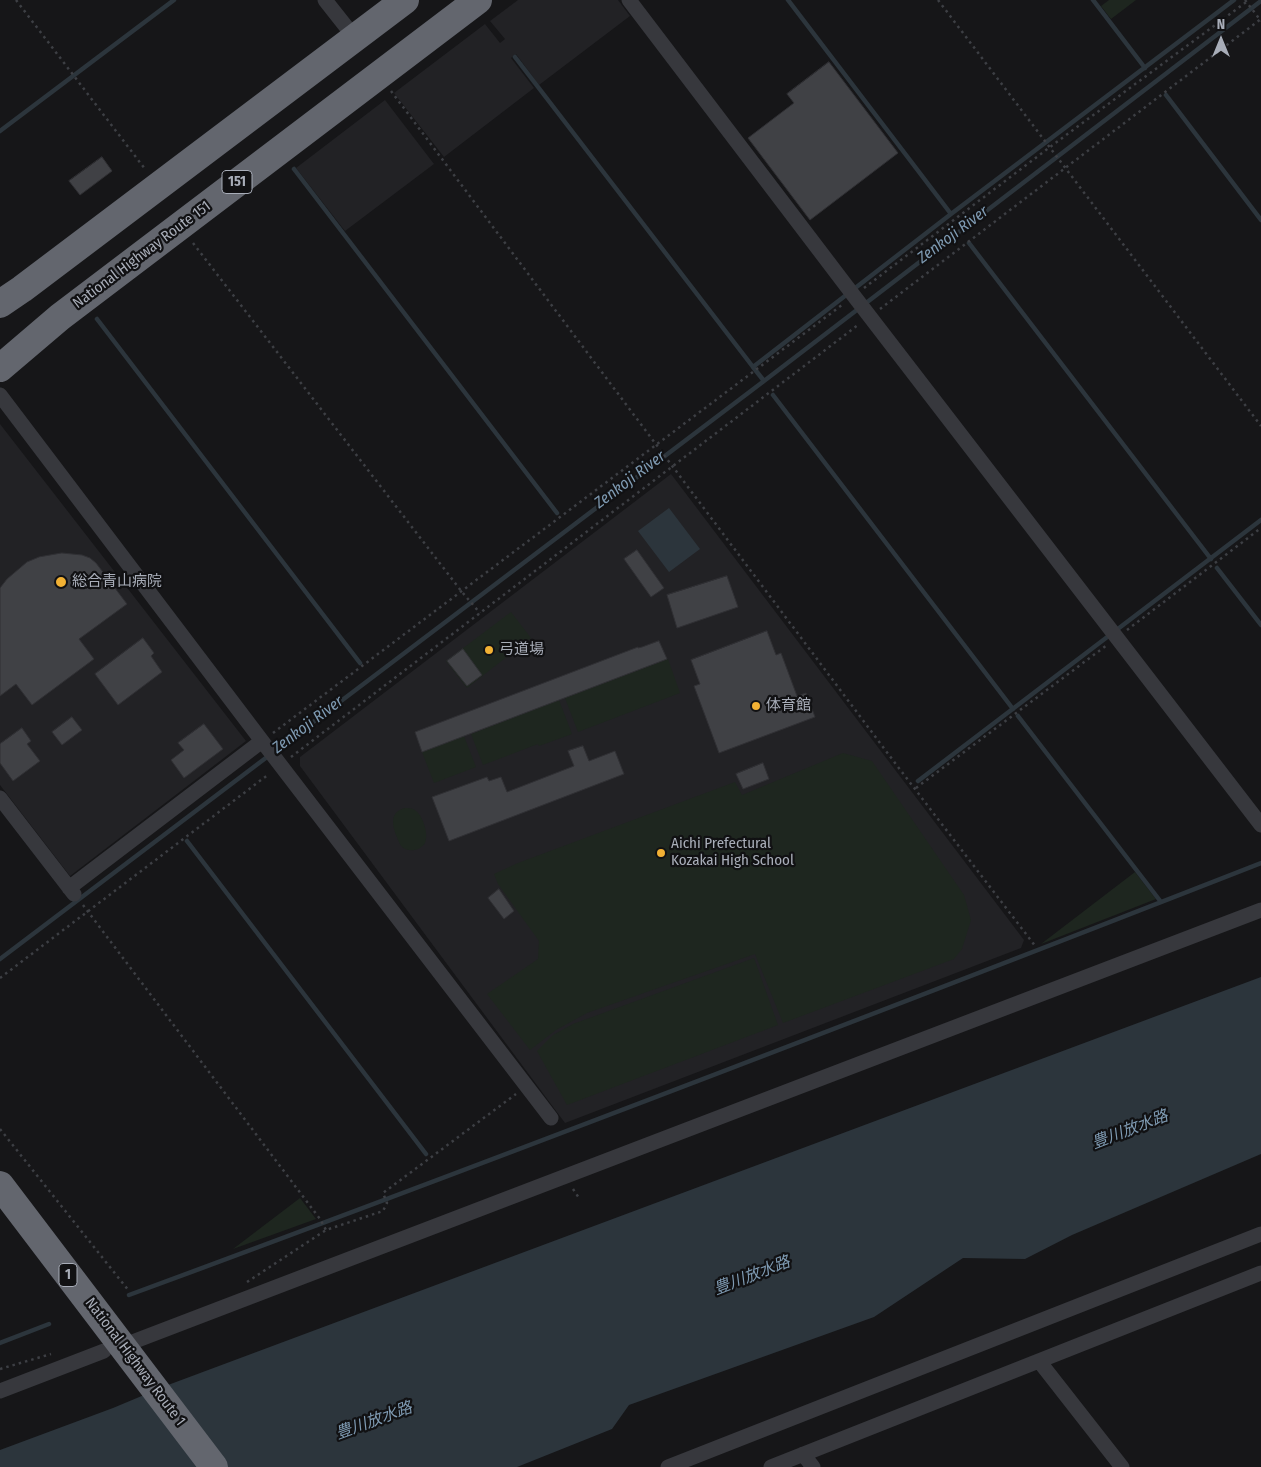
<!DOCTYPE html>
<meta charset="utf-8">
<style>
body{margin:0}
#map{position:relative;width:1261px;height:1467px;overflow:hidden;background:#161618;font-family:"Fira Sans Condensed",sans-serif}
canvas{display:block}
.north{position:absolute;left:1196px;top:15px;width:50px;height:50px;-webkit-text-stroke:4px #111113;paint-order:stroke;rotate:0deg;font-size:14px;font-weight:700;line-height:20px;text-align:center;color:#a8adb8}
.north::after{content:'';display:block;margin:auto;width:18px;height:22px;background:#a8adb8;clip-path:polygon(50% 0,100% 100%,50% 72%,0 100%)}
</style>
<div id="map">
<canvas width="1261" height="1467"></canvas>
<div class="north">N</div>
</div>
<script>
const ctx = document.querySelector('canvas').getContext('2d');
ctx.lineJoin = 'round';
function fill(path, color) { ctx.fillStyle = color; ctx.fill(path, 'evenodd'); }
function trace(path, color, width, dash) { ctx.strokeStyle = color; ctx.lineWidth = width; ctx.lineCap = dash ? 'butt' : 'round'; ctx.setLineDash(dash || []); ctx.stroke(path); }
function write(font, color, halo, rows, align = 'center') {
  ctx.font = font + ' "Fira Sans Condensed","Noto Sans JP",sans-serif'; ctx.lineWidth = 4.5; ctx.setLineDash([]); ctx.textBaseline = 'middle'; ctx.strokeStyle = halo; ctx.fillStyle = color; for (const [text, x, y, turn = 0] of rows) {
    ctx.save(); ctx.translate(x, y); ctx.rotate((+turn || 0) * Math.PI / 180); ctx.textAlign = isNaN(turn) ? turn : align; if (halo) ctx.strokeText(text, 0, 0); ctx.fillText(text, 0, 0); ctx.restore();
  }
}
fill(new Path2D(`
 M518 0H618L630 16 539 85 516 54 511 58 534 88 444 157 394 93 485 24 500 43 505 39 490 21Z
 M385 100 434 164 345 231 296 168Z
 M0 424 246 741 70 876 0 785Z
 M671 474 1024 940 1021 948 565 1123 300 766V757Z`), '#222225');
fill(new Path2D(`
 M1109 0H1136L1111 19 1101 6Z
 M511 612 531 638 467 688 446 661Z
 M668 659 680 693 578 732 565 698Z
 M559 700 572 734 539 746 538 744 483 765 471 734Z
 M464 736 476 767 434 783 422 752Z
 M843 753 872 761 964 895 971 920 962 949 954 959 783 1023 755 954 587 1013 556 1030 530 1050 487 994 538 959 539 941 498 884 494 874 518 863 735 782 742 795Z
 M405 808C409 808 413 808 416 811 423 816 429 835 425 843 420 851 408 853 401 846 399 843 398 839 396 835 392 823 390 812 405 808Z
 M1135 872 1156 899 1041 944Z
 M754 958 778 1025 567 1105 537 1051 553 1035 573 1024Z
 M300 1198 316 1219 233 1249Z`), '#1e261f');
fill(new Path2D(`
 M669 508 700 549 669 572 638 531Z
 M1261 977V1154L1072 1235 1025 1259 963 1258 874 1317 629 1405 612 1429 517 1467H0V1450L113 1408 168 1385Z`), '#2c353c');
trace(new Path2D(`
 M788 0 951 214
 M1093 0 1145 68
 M515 57 753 367
 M1166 95 1261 220
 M0 131 174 0
 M294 169 557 513
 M969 243 1211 559
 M97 319 360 663
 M764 381 753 367 951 214 1234 0
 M773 395 1013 709
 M1217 568 1261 625
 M1018 716 1161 902
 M918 781 1261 520
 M187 841 426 1154
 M0 959 764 381 1261 1
 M129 1295C508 1155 885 1010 1261 863
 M0 1343 49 1324`), '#2c353c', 4.5);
const building = new Path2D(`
 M829 62 898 153 810 220 748 138 794 103 787 94Z
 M102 157 112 171 80 195 69 181Z
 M637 550 664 588 651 597 624 559Z
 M62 553 82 555 90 558 96 563 127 604 79 639 94 659 32 705 16 684 0 696V588L7 579 27 562 39 557Z
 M727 576 738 607 677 628 667 595Z
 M767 631 776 655 781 653 797 696 806 693 815 717 719 753 694 686 700 684 691 660Z
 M143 638 154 653 151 656 162 672 118 705 95 674Z
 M659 641 667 659 422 752 415 732 638 647V648L642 647Z
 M463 649 482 675 467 686 447 661Z
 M72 717 82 730 62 745 52 732Z
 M204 724 223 749 184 778 171 760 184 750 178 743Z
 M22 728 31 741 27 744 40 761 13 781 0 763V744Z
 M583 746 589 761 615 751 624 774 449 841 432 797 487 777 489 781 501 777 507 792 574 766 568 751Z
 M763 763 769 779 743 789 736 774Z
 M499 889 514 911 504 919 488 898Z`);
fill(building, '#404145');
trace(building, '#303034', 1);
trace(new Path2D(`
 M16 0 145 169
 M938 0 1261 426
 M1245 0 1261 21
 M391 91 895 763 1036 947
 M193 243 462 592 480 613
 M864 288 1050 147 1249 0
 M880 309 1261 19
 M1127 630 1261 528
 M273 733 842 305
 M291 757 858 325
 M916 788 1107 645
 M83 905 320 1219 326 1230
 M0 978 269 774
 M0 1129 129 1291
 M573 1189 579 1198
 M247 1282 326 1230 383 1211 387 1203 383 1193 516 1094
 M0 1369 51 1354`), '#3d3f44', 2.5, [2.5, 4]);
trace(new Path2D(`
 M325 0 355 38
 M629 0 854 296 1261 825
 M0 395 262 741 551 1118
 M0 798 74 894
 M69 888 262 741
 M122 1346 1261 910
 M1039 1361 1122 1467
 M0 1391 104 1351
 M803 1454 813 1467
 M668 1467 1261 1234
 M771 1467 1261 1273`), '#37383d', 15);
trace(new Path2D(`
 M0 304 22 289 405 0
 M0 368 60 317 478 0
 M0 1185 214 1467`), '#63666e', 28);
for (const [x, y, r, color] of [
 [61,582,6,"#f2b134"],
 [489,650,5,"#f2b134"],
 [756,706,5,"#f2b134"],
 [661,853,5,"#f2b134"]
]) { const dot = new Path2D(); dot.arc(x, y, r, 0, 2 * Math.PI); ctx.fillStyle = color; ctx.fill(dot); trace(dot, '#111113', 2); }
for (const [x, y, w] of [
 [237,182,30],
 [68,1275,18]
]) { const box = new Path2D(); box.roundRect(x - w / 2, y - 11.5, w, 23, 4); ctx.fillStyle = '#111113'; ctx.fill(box); trace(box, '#a8adb8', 1); }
write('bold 14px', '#a8adb8', null, [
 ["151",237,182],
 ["1",68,1275]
]);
write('15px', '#a8adb8', '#111113', [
 ["National Highway Route 151",142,255,-37],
 ["National Highway Route 1",135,1362,53]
]);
write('15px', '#a8adb8', '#111113', [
 ["総合青山病院",72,582],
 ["弓道場",499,650],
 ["体育館",766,706],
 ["Aichi Prefectural",671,844],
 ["Kozakai High School",671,861]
], 'left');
write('italic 16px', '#7f9bb3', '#111113', [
 ["Zenkoji River",953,235,-37],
 ["Zenkoji River",630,480,-37],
 ["Zenkoji River",308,725,-37],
 ["豊川放水路",1130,1130,-21],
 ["豊川放水路",752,1276,-21],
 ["豊川放水路",374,1421,-20]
]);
</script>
